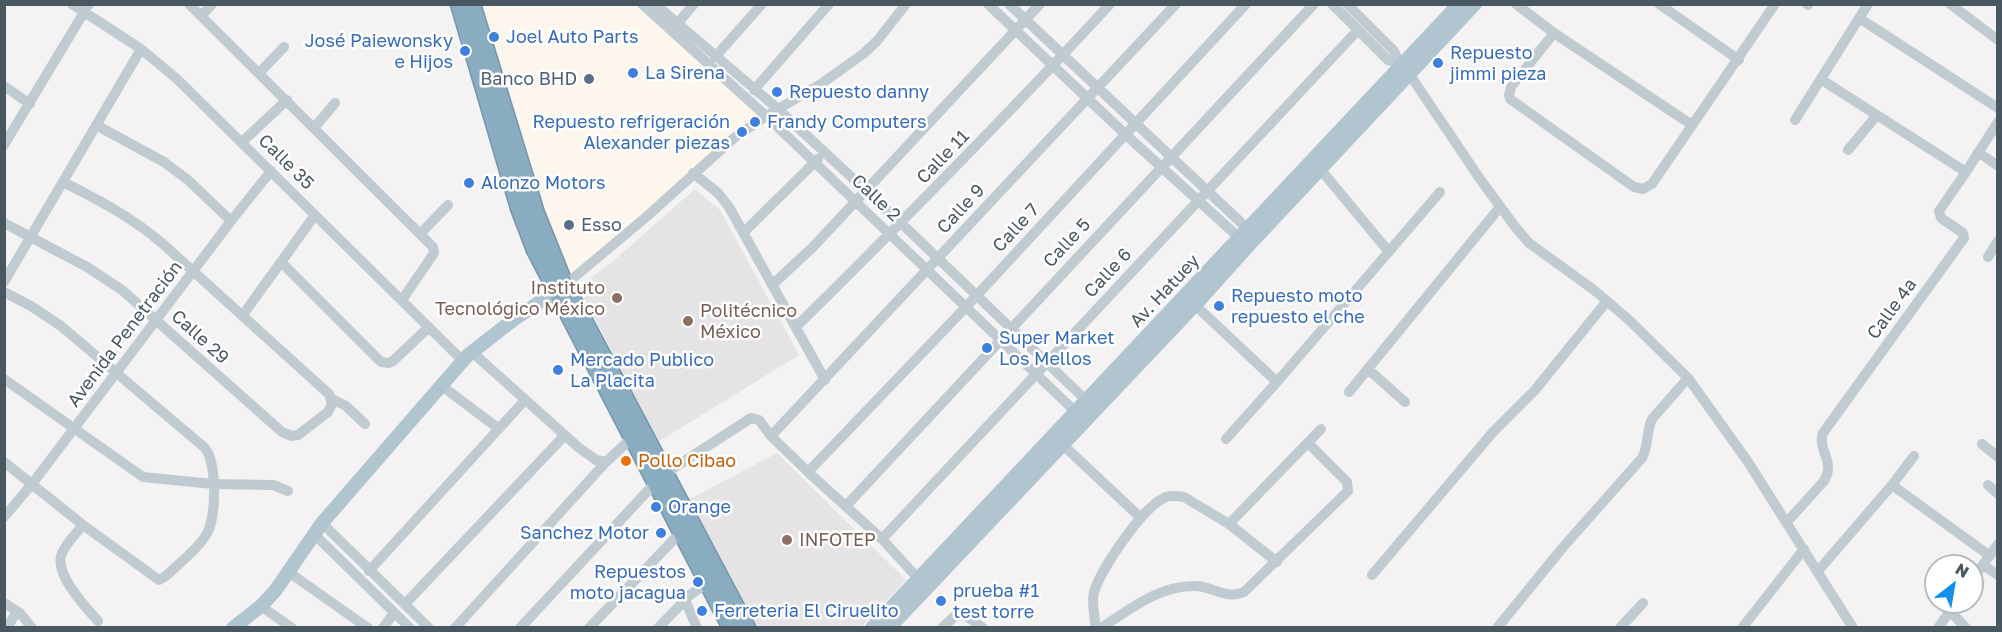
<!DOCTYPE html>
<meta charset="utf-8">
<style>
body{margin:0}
#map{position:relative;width:2002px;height:632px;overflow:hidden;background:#f4f2f2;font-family:"Golos Text",sans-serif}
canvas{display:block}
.frame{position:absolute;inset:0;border:6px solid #495860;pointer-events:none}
.north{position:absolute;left:1924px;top:554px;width:60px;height:60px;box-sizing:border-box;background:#fff;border:2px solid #b6bcbf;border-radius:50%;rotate:31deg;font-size:16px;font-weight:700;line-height:24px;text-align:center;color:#495860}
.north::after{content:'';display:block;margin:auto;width:21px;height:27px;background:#148fec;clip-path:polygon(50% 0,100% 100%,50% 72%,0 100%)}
</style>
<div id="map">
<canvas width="2002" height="632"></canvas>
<div class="frame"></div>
<div class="north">N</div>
</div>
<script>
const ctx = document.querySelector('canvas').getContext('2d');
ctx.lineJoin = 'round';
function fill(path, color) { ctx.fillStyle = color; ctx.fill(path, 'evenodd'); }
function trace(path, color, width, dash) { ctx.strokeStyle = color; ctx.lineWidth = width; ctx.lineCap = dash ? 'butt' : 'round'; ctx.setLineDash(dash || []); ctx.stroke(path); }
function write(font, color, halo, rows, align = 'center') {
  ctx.font = font + ' "Golos Text",sans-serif'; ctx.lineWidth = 5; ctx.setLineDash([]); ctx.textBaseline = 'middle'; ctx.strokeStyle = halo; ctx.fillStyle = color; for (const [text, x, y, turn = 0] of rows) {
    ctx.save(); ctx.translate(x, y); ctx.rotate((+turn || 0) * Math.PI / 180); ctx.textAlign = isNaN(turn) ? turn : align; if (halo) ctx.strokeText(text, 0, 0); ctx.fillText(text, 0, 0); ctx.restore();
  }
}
fill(new Path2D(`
 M478 5H638L765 115 565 285Z`), '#fdf6ed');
fill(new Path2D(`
 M695 189 720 210 799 355 658 442 579 287 612 262Z
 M777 453 906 580 861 627H754L688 500Z`), '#e5e3e4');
const highway = new Path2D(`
 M459 4 519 208 535 250 731 628
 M472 4 536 213 565 285 747 628`);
trace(highway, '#7497ad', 19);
trace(new Path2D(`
 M72 4 141 49 177 79 463 361
 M189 4 433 247 434 253 402 300
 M642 4 766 116 1081 417
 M655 4 778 109 901 223 1091 405
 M988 4 1125 134 1245 243
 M1009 4 1252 233
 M1332 4 1388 60 1398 62
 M1347 4 1394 51 1400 64
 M1516 4 1554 33 1692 125
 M1659 4 1739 60
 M1807 4 1808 5
 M1950 4 1998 40
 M201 16 212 4
 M1859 18 1998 108
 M677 24 694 4
 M1554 33 1511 87 1509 95 1510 99 1634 187 1643 189 1652 184 1775 4
 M715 57 762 4
 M259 73 284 47
 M1410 75 1480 179 1516 228 1529 243 1594 290 1629 320 1688 378 1748 462 1853 628
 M1822 80 1966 172
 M4 86 30 104
 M754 90 829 4
 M1795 120 1868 4
 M96 125 164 162 188 180 231 221
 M314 128 335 103
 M242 142 287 100
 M4 145 89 4
 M1848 150 1877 115
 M1978 152 1998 166
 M1321 170 1389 252
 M693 173 718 193 729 207 825 380
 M4 223 87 267 122 290 282 432 292 436 298 435 328 412 332 404 329 394 163 244C133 218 99 200 63 182
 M743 233 818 159
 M420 234 448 205
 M1988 257 1998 241
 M281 262 381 362 389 363 393 361 429 327
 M4 282 141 49
 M565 285 645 218 734 138 766 116 821 84 863 54 877 41 906 4
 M772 285 813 247 1040 4
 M4 292 31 306 61 326 205 448C217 463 217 518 206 535 197 550 179 563 166 576L159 580 83 525 4 462
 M1195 305 1277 382
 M242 316 315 215
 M796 327C902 222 1008 115 1110 4
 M472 352 578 447 596 460 606 462
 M1368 369 1405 402
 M4 379 143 477 213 484 273 485 288 491
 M442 386 499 429
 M1349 392 1500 207
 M332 399 346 406 365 424
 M771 436 1176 4
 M1226 439 1277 382 1440 192
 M1982 444 1998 457
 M1063 445 1141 518
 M808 472 966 307 1246 4
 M666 473 751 418 759 420 771 436 808 472 882 539 923 584
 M1892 485 1990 556
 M1988 485 1998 494
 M846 506 1314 4
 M4 517 32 484 231 221 271 171
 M1787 522 1824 481C1836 462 1817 450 1823 433L1964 238 1963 233 1941 218 1939 211 1966 172 1998 122
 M322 523 429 628
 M1229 524 1321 429
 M83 525C76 534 64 545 61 556 56 576 86 608 98 621
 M314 534 410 628
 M882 539 1358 30
 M1983 565 1998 575
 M287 571 368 628
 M369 571 525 400
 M1818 571 1892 485 1914 456
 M1372 575 1493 432 1535 390 1607 301
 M1972 580 1998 544
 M685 600 697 628
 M4 603 20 613 32 628
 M405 604 565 435
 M261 606 292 628
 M1950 611 1966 628
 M7 628 17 611
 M383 628 394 613
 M455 628 606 462 635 435
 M520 628 656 482
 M589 628 682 531
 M658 628 690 595 707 583
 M942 628 955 616 965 615 983 628
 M1098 628 1095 624C1095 615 1091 601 1094 592 1101 569 1143 506 1166 497 1172 495 1178 496 1184 497L1229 524 1277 562
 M1101 628C1129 610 1160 585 1195 586 1213 586 1225 600 1244 592L1348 491 1347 482 1308 443
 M1497 628 1564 546 1642 458C1649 446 1646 431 1652 419L1688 378
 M1620 628 1643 603
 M1742 628 1804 549
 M1938 628 1956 602`), '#bfcbd1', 10);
trace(new Path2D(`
 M233 628 261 606 275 591 322 523 467 356 513 320 565 285
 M872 628 1459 4
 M889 628 1195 305 1248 246 1475 4`), '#b1c5d1', 14);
trace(highway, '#89acc1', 16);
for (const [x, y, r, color] of [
 [494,37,6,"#3f7fe0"],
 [465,51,6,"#3f7fe0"],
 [1438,63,6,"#3f7fe0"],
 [633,73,6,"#3f7fe0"],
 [589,79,6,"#5c6f8a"],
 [777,92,6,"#3f7fe0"],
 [755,122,6,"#3f7fe0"],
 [742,132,6,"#3f7fe0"],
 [469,183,6,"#3f7fe0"],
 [569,225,6,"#5c6f8a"],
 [617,298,6,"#8d6e63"],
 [1219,306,6,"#3f7fe0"],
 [688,321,6,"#8d6e63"],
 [987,348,6,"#3f7fe0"],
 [558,370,6,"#3f7fe0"],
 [626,461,6,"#e8710a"],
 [656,507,6,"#3f7fe0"],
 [661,533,6,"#3f7fe0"],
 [787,540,6,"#8d6e63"],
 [698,582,6,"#3f7fe0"],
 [941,601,6,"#3f7fe0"],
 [702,611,6,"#3f7fe0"]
]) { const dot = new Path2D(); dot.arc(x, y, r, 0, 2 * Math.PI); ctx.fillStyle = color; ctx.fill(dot); trace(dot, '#fff', 2); }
write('18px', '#366cbe', '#fff', [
 ["Joel Auto Parts",506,37],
 ["José Paiewonsky",453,41,"right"],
 ["e Hijos",453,62,"right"],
 ["Repuesto",1450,53],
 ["jimmi pieza",1450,74],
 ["La Sirena",645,73],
 ["Repuesto danny",789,92],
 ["Repuesto refrigeración",730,122,"right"],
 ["Alexander piezas",730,143,"right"],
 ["Frandy Computers",767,122],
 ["Alonzo Motors",481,183],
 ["Repuesto moto",1231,296],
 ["repuesto el che",1231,317],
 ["Super Market",999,338],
 ["Los Mellos",999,359],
 ["Mercado Publico",570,360],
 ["La Placita",570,381],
 ["Orange",668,507],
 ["Sanchez Motor",649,533,"right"],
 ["Repuestos",686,572,"right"],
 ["moto jacagua",686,593,"right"],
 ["prueba #1",953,591],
 ["test torre",953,612],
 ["Ferreteria El Ciruelito",714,611]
], 'left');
write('18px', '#4e5e75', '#fff', [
 ["Banco BHD",577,79],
 ["Esso",581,225,"left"]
], 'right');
write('18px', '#495860', '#fff', [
 ["Calle 11",943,157,-46],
 ["Calle 35",286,162,45],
 ["Calle 2",876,198,43],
 ["Calle 9",961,209,-47],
 ["Calle 7",1016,228,-47],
 ["Calle 5",1067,243,-47],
 ["Calle 6",1108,273,-47],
 ["Av. Hatuey",1165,291,-47],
 ["Calle 4a",1892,309,-54],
 ["Avenida Penetración",125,334,-53],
 ["Calle 29",200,337,42]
]);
write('18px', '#785e54', '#fff', [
 ["Instituto",605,288,"right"],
 ["Tecnológico México",605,309,"right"],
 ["Politécnico",700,311],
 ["México",700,332],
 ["INFOTEP",799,540]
], 'left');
write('18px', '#c56008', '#fff', [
 ["Pollo Cibao",638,461]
], 'left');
</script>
